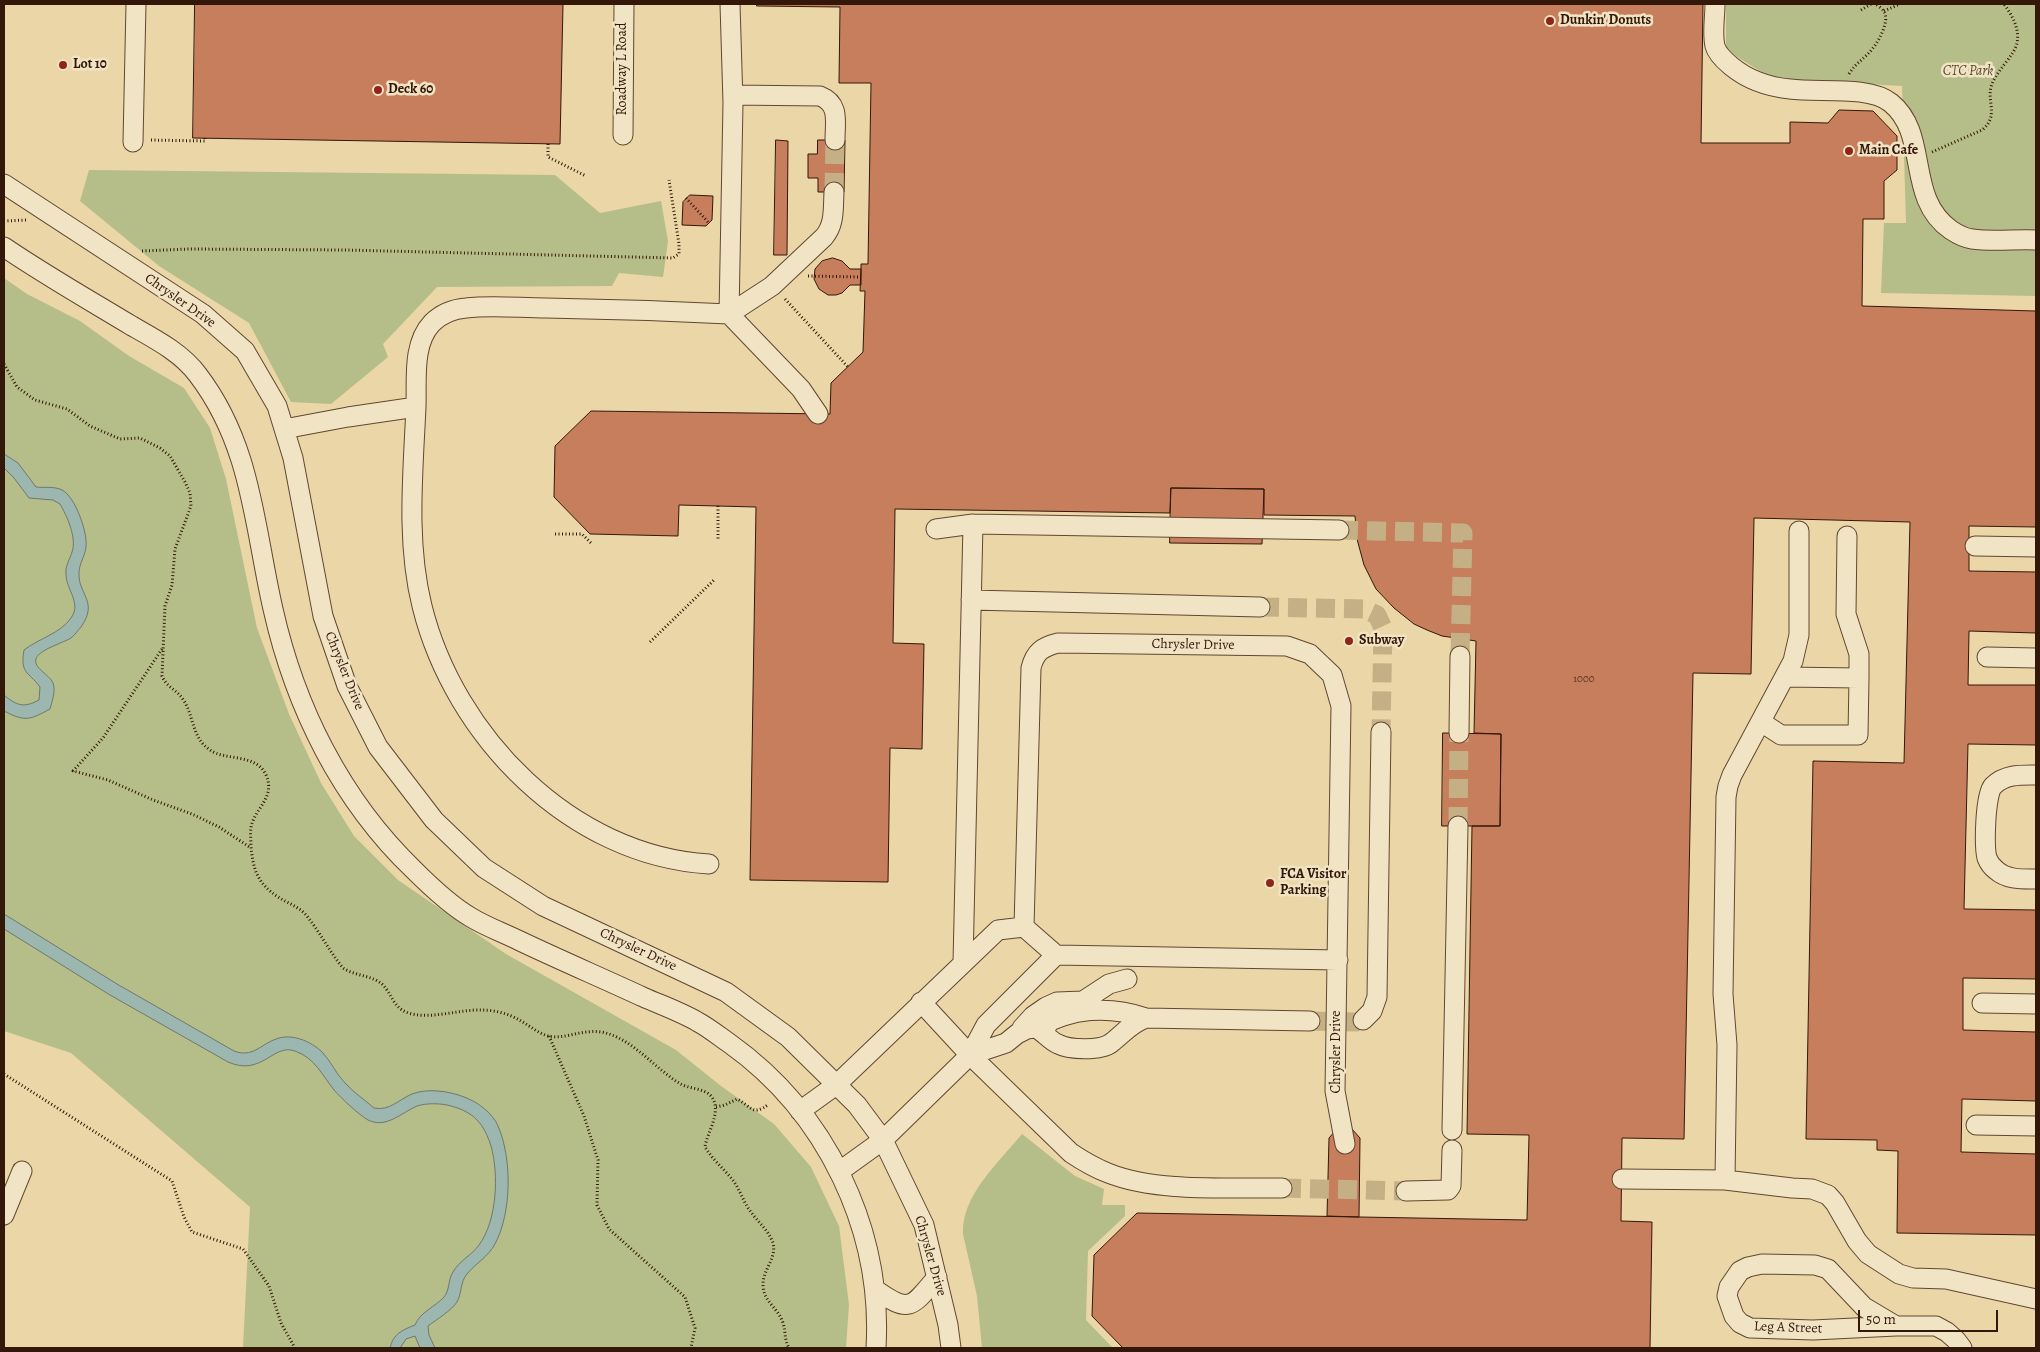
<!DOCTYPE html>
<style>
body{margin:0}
#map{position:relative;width:2040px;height:1352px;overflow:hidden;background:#ead6a6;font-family:Alegreya,serif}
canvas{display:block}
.frame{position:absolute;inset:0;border:5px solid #331708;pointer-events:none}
.scale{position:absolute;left:1858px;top:1310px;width:140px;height:22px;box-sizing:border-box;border:2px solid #331708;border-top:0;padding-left:6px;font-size:15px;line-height:18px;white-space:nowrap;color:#331708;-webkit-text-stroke:4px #f1e4c5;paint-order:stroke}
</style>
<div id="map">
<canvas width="2040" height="1352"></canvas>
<div class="frame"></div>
<div class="scale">50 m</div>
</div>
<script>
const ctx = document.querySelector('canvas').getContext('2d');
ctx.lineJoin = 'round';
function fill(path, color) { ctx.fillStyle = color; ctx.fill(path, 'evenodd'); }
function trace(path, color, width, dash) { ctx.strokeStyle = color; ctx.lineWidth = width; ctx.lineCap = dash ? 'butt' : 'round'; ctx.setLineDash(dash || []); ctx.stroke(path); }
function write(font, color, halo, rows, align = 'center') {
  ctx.font = font + ' Alegreya,serif'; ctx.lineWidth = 5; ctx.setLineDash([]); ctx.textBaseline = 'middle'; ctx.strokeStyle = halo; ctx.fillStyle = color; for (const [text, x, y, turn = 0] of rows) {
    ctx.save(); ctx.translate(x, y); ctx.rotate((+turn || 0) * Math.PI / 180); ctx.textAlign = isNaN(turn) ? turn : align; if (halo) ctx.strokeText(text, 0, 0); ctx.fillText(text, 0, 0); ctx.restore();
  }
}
fill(new Path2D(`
 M1726 4H2036V296L1881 293 1884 223H1906L1902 86 1773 79 1726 50Z
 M89 170 555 175 600 213 661 201 668 241 663 277 619 273 612 286 437 287 383 344 388 357 331 404 291 402 249 323 159 266 80 201Z
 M4 278 27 294 80 321 129 356 184 388 210 428 226 479 257 628 289 714 321 783 354 836 398 880 506 954 676 1050 721 1086 774 1124 811 1167 839 1226 849 1305 846 1348H243L250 1207 71 1053 4 1031Z
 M1022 1134 1075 1176 1104 1189 1102 1205H1125V1216L1088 1251 1086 1320 1113 1348H982L977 1296 963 1234C961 1196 999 1162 1022 1134Z`), '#b5be88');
const water = new Path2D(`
 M4 454 18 463 36 487C45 488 54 486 62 490 75 496 88 533 86 547 85 556 79 564 79 573 78 595 99 601 81 627 78 630 75 635 71 638 63 643 38 650 36 659 33 668 50 675 53 683 56 691 52 701 50 709 30 720 25 722 4 711V695C17 706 24 708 39 700L40 687C28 671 20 674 24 650 38 639 61 633 71 618 82 603 66 590 66 574 65 566 70 559 72 552 77 538 67 516 60 504L53 500 29 498 14 478 4 468Z
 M4 914 117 984 234 1051C252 1058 260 1045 276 1039 291 1033 311 1041 322 1052 331 1061 336 1074 345 1083 353 1092 365 1100 374 1108 390 1111 398 1100 412 1094 427 1088 449 1091 464 1097 476 1101 493 1113 498 1126 512 1158 512 1212 495 1244 488 1257 476 1263 467 1274 460 1282 462 1293 457 1302 452 1310 436 1320 428 1326L429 1335 435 1348H420L415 1336 406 1339 400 1348H390C393 1334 402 1330 415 1325 420 1312 435 1307 444 1297 450 1290 448 1279 453 1272 459 1261 472 1255 479 1245 497 1221 499 1174 491 1146 484 1124 474 1112 451 1106 441 1103 426 1103 417 1106 401 1113 386 1129 368 1120 359 1115 341 1098 334 1090 322 1075 315 1058 295 1051 273 1043 262 1077 228 1062L110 995 4 929Z`);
fill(water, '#9bb7b0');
trace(water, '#71776d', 1);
const building = new Path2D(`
 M195 4H563L560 144 193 138Z
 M757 4H1703L1701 143H1790V122L1828 123 1839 110 1873 111 1897 136V170L1884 181V219H1863L1862 306 2036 311V527L1969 526V571L2036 572V633L1969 631 1968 685H2036V745L1968 744 1964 909 2036 910V979L1963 978V1030L2036 1032V1101L1962 1099 1961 1152 2036 1154V1235L1897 1233 1898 1151 1877 1150V1140L1806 1139 1813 761 1904 763 1910 522 1754 518 1751 674 1693 673 1684 1139 1622 1138 1621 1221 1652 1222 1650 1348H1123L1092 1316 1094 1255 1137 1213 1527 1220 1529 1135 1467 1134 1472 826H1500L1501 734 1474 733 1476 641 1442 636 1427 630 1414 624 1394 608 1376 589 1364 565 1357 539 1355 516 1264 515V489L1171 488 1170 513 895 509 893 643 924 644 922 749 890 748 888 882 750 880 756 507 679 505 678 536 590 534 554 497 555 446 591 411 830 414 831 383 863 352 865 291H860L861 269V264H868L871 83H839L840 7 757 6Z
 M776 140 788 141 787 255H774Z
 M818 140H845L844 192H818V178H808V154H817Z
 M690 195 713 196 712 220 706 226 682 225 683 202Z
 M833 258 842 261 850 269H861V285H850L842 293 836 295H828L819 289 814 279 815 269 822 261Z
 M1171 488 1264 489 1262 544 1170 543Z
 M1443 733 1501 734 1500 826H1442Z
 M1351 1128 1360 1138 1359 1217 1327 1216 1329 1138 1337 1129Z`);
fill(building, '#c77e5d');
trace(building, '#331708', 1);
trace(new Path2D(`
 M834 192 835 140
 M1339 530 1463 533 1460 656
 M1260 607 1364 609 1377 615 1383 628 1381 732
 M1458 826 1459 733
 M1310 1021 1356 1022 1363 1020
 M1282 1188 1406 1191`), '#c5b086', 19, [19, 9]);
const minor = new Path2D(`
 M1715 4C1715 17 1712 33 1715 46 1717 54 1725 61 1731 66 1748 80 1769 87 1790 89 1818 93 1869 85 1891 103 1930 135 1905 198 1951 230 1957 234 1965 238 1972 239 1992 242 2015 239 2036 240
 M733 95 820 96C840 104 835 121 835 140
 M623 135 624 4
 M133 142 136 4
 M4 184 203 314 245 351 277 406 293 458 323 616 347 686 378 747 434 820 484 868 543 906 726 992 788 1037 857 1105 883 1140 924 1225 948 1325 951 1348
 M4 247C45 275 89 300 132 326 155 339 182 353 198 375 252 446 254 526 273 609 295 707 341 800 414 870 431 887 451 906 472 918 487 927 504 933 520 941 560 960 602 978 643 997 661 1005 681 1012 698 1022 709 1028 719 1036 729 1043 826 1112 883 1229 876 1348
 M729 314 733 103 730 4
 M729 314 772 286 824 237C835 224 833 209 834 192
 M416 407C413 473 406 542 422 606 454 736 571 856 709 864
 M284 429 348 417 416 407C417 380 412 344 432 323 441 314 454 309 466 308 492 305 520 308 546 308 607 309 668 311 729 314L801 389 818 414
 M936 529 973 524 1339 530
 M1975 546 2036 547
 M971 600 1260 607
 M1987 657 2036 658
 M1785 677 1859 678V654L1846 614 1847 536
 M1761 722 1781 735H1858L1859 678
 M1459 733 1460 656
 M2036 775C2021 775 2005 774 1993 786 1985 795 1984 846 1987 858 1989 863 1992 867 1996 870 2007 880 2022 879 2036 879
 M1338 960 1056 955 1024 927 1031 668C1035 652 1042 647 1058 643L1287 646 1310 654 1332 675 1341 706 1335 1091 1345 1144
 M963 963 973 524
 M921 1002 970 1055 1071 1153C1083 1161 1095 1168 1108 1173 1158 1193 1229 1187 1282 1188
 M1982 1003 2036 1004
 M1363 1020 1372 1011 1377 997 1381 732
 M1022 1028 1033 1016 1046 1007 1057 1002 1083 1001 1109 984 1127 979
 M1036 1028C1072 1008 1107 1005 1146 1018L1310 1021
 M1036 1028C1044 1032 1050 1041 1058 1044 1069 1050 1101 1051 1111 1043 1123 1034 1131 1023 1146 1018
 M970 1055 1006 1043 1017 1034 1027 1029 1047 1026
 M800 1111 836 1085 998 930 1024 927
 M1976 1125 2036 1126
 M1452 1130 1458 826
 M840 1171 883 1140 970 1055 986 1025 1056 955
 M1622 1179 1725 1180 1792 1188 1812 1189 1828 1195 1835 1203 1857 1241 1868 1254 1899 1274 1913 1278 1946 1279 2036 1299
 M1725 1180 1727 1045 1723 994 1726 797 1728 786 1732 775 1793 661 1799 635V531
 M1406 1191 1448 1190 1451 1186 1452 1150
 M4 1215 22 1171
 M876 1290C910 1314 912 1307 937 1277
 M1896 1326 1864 1307 1828 1269 1815 1265 1762 1264 1748 1267 1740 1271 1729 1287 1727 1296 1734 1316 1740 1323 1750 1328 1813 1330 1896 1326H1936L1947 1332 1956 1340 1962 1348`);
trace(minor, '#614730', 21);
trace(new Path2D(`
 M1861 10 1871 4
 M1884 11 1900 4
 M1849 74C1856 62 1866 58 1873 48 1879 41 1890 20 1884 12 1883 9 1878 6 1876 4
 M151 140 205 141V138
 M548 144V157L586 176
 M1932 152 1982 130C1999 116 1987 102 1991 87 1995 72 2015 55 2017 43 2020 29 2012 15 2004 4
 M686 198 709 223
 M4 221 26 220
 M142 251 189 249 345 250 673 258 679 254V244L669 180
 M808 276 861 277
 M785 299 848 367
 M4 364 17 387 35 400 67 409 90 426 120 439 140 438 160 448 170 456 185 482 190 493 191 506 175 549 172 585 165 606 162 676C167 688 178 690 184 701 194 717 192 738 210 750 225 761 256 753 266 775 276 797 255 808 251 827 250 833 251 840 251 846 253 869 257 883 278 897 287 903 298 906 306 915 320 932 329 951 343 968 355 976 371 975 382 984 391 992 393 1007 406 1012 427 1021 459 1009 482 1010 495 1010 510 1014 521 1021 530 1026 538 1033 548 1036 564 1040 582 1029 601 1032 631 1037 653 1067 679 1083 688 1089 704 1088 711 1096 723 1111 707 1132 705 1147 712 1159 723 1168 732 1179 740 1189 743 1202 751 1212 758 1222 769 1231 773 1243 777 1259 762 1270 763 1286 764 1302 779 1309 783 1323 786 1332 784 1339 789 1348
 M718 506V539
 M555 534H582L592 544
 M650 642 714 580
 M162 649 103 738 73 771 108 780 153 800 192 814 219 827 251 848
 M549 1036 584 1116 598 1160 597 1205 609 1229 685 1297 695 1328 691 1348
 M4 1074 172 1181 184 1217 192 1232 243 1249 269 1286 281 1323 295 1348
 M716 1107 725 1105 737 1099C751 1106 752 1117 769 1104`), '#331708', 3, [1, 2.5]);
trace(minor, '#f1e4c5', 19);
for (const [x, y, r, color] of [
 [1550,21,5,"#8f2418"],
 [63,65,5,"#8f2418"],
 [378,90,5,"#8f2418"],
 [1849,151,5,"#8f2418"],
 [1349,641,5,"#8f2418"],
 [1270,883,5,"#8f2418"]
]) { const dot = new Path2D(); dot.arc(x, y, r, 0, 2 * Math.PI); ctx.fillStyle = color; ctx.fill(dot); trace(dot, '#f1e4c5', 2); }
write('11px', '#58311d', null, [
 ["1000",1584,679]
]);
write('bold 14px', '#331708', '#f1e4c5', [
 ["Dunkin' Donuts",1560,21],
 ["Lot 10",73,65],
 ["Deck 60",388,90],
 ["Main Cafe",1859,151],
 ["Subway",1359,641],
 ["FCA Visitor",1280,875],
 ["Parking",1280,891]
], 'left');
write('14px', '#331708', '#f1e4c5', [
 ["Roadway L Road",623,69,-90],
 ["Chrysler Drive",180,301,35],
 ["Chrysler Drive",1193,645,1],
 ["Chrysler Drive",344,671,68],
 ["Chrysler Drive",638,950,25],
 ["Chrysler Drive",1337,1052,-90],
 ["Chrysler Drive",930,1256,74],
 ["Leg A Street",1788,1328,2]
]);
write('italic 14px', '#5a492e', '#f1e4c5', [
 ["CTC Park",1968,72]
]);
</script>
